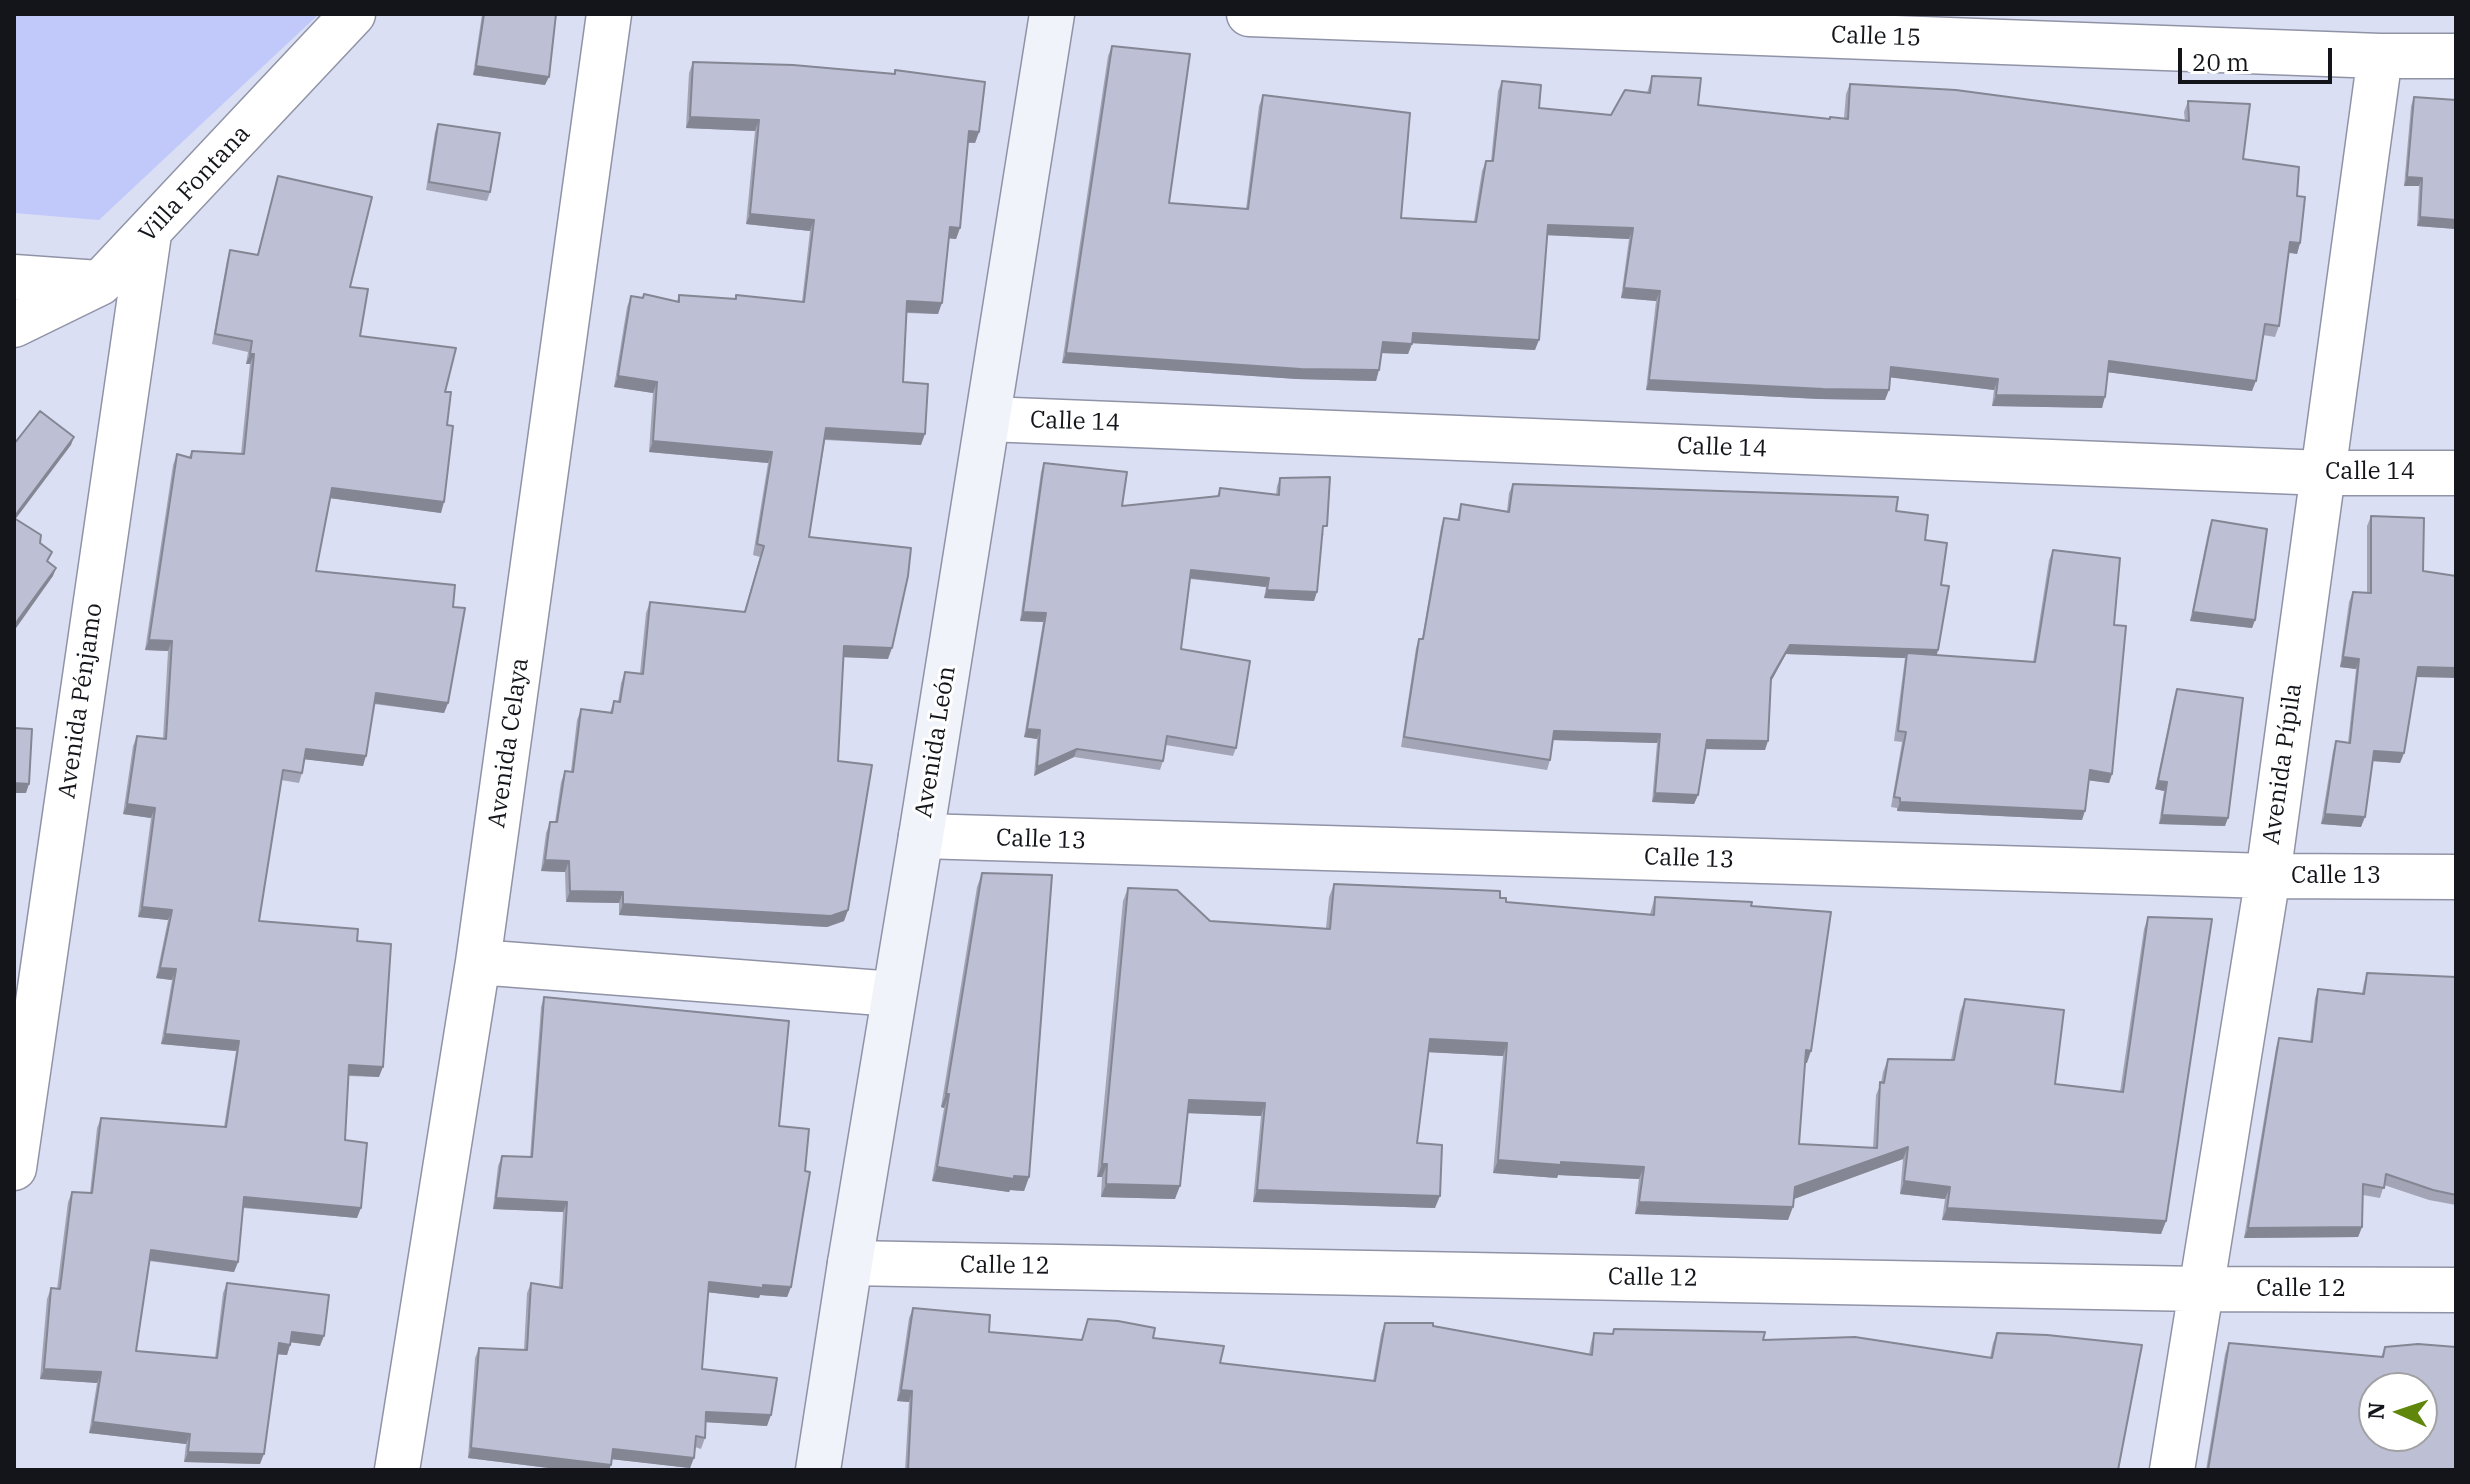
<!DOCTYPE html>
<meta charset="utf-8">
<style>
body{margin:0}
#map{position:relative;width:2470px;height:1484px;overflow:hidden;background:#dbdff3;font-family:"IBM Plex Serif",serif}
canvas{display:block}
.frame{position:absolute;inset:0;border:16px solid #13151b;pointer-events:none}
.north{position:absolute;left:2358px;top:1372px;width:80px;height:80px;box-sizing:border-box;background:#fff;border:2px solid #a1a1a4;border-radius:50%;rotate:273deg;font-size:22px;font-weight:700;line-height:32px;text-align:center;color:#13151b}
.north::after{content:'';display:block;margin:auto;width:28px;height:36px;background:#60860b;clip-path:polygon(50% 0,100% 100%,50% 72%,0 100%)}
.scale{position:absolute;left:2178px;top:48px;width:154px;height:36px;box-sizing:border-box;border:4px solid #13151b;border-top:0;padding-left:10px;font-size:24px;line-height:28px;white-space:nowrap;color:#13151b;-webkit-text-stroke:6px #fff;paint-order:stroke}
</style>
<div id="map">
<canvas width="2470" height="1484"></canvas>
<div class="frame"></div>
<div class="north">N</div>
<div class="scale">20 m</div>
</div>
<script>
const ctx = document.querySelector('canvas').getContext('2d');
ctx.lineJoin = 'round';
function fill(path, color) { ctx.fillStyle = color; ctx.fill(path, 'evenodd'); }
function trace(path, color, width, dash) { ctx.strokeStyle = color; ctx.lineWidth = width; ctx.lineCap = dash ? 'butt' : 'round'; ctx.setLineDash(dash || []); ctx.stroke(path); }
function write(font, color, halo, rows, align = 'center') {
  ctx.font = font + ' "IBM Plex Serif",serif'; ctx.lineWidth = 6; ctx.setLineDash([]); ctx.textBaseline = 'middle'; ctx.strokeStyle = halo; ctx.fillStyle = color; for (const [text, x, y, turn = 0] of rows) {
    ctx.save(); ctx.translate(x, y); ctx.rotate((+turn || 0) * Math.PI / 180); ctx.textAlign = isNaN(turn) ? turn : align; if (halo) ctx.strokeText(text, 0, 0); ctx.fillText(text, 0, 0); ctx.restore();
  }
}
fill(new Path2D(`
 M14 14H319L99 220 14 213Z`), '#c0c9f9');
const street = new Path2D(`
 M1249 14 2380 56H2456
 M14 277 99 283
 M14 325 100 283 353 14
 M988 419 2324 473H2456
 M921 836 2268 876 2456 877
 M478 962 894 994
 M14 1168 149 234
 M850 1263 2199 1289 2456 1290
 M397 1470 478 962 609 14
 M2172 1470 2268 876 2380 56`);
const secondary = new Path2D(`
 M818 1470 850 1263 921 836 1052 14`);
trace(street, '#9093a6', 47);
trace(secondary, '#9093a6', 47);
trace(street, '#fff', 44);
trace(secondary, '#f1f3fa', 44);
fill(new Path2D(`
 M482 14H556L545 85 473 75Z
 M1112 46 1169 203 1246 209 1259 106 1263 95 1401 218 1474 221 1482 171 1486 161H1491L1498 91 1502 81 1539 108 1611 115 1647 93 1652 76 1698 105 1829 119 1844 118 1846 94 1850 84 2185 121 2184 112 2188 101 2243 159 2297 196 2300 243 2297 254 2289 253 2279 326 2275 337 2263 335 2252 391 2108 372 2102 408 1992 406 1994 390 1890 377 1885 400 1819 399 1646 390 1656 301 1621 298 1629 239 1547 235 1535 350 1412 343 1408 354 1382 353 1376 381 1297 379 1062 363 1108 56Z
 M693 62 894 74 895 70 979 132 975 143H968L960 228 956 239 949 238 938 314 906 313 903 382 921 445 825 440 809 537 888 659 843 657 838 761 848 910 844 921 827 927 619 915V903L566 902 565 872 541 871 546 833 550 822H555L561 782 565 771H571L577 720 581 709 610 712 614 701 618 702 621 683 625 672 640 673 646 613 650 602 744 612 760 557 753 555 768 463 649 452 653 393 614 387 627 307 631 296 677 301 679 295 735 299 736 295 802 302 810 231 746 224 755 131 686 128 689 73Z
 M2414 97 2456 229 2417 226 2419 186H2404L2411 106Z
 M438 124 490 192 487 201 426 190 435 132Z
 M278 176 350 287 360 336 445 392 447 425 441 513 330 498 316 571 453 607 448 703 444 713 374 704 363 766 304 759 302 773 299 783 281 780 259 921 357 941 379 1077 349 1076 345 1140 357 1218 243 1208 238 1262 234 1272 149 1261 136 1351 215 1358 223 1293 227 1283 320 1346 291 1342 287 1355 277 1354 260 1464 184 1462 186 1444 89 1433 97 1383 40 1379 47 1299 51 1288 57 1289 68 1202 72 1192 90 1193 97 1128 101 1118 224 1127 236 1051 161 1044 172 980 156 978 168 920 138 917 151 818 123 814 133 746 137 736 163 739 168 651 145 650 173 465 177 454 189 457 192 451 241 454 250 364H246L248 352 212 344 227 260 230 250 257 255Z
 M1044 463 1122 506 1217 496 1220 488 1276 495 1277 486 1280 478 1324 535H1322L1314 601 1264 598 1266 587 1190 579 1181 649 1236 748 1233 756 1166 745 1163 761 1160 770 1074 757 1034 776 1037 739 1024 737 1043 622 1020 621 1041 472Z
 M1513 484 1896 511 1925 540 1941 585 1938 650 1937 655 2033 662 2049 560 2053 550 2114 625 2112 774 2109 783 2088 780 2082 820 1897 811V808L1891 807 1902 742 1894 741 1905 658 1786 654 1771 681 1765 750 1706 749 1698 795 1694 804 1652 802 1657 743 1553 740 1550 760 1547 770 1401 747 1416 648 1419 639H1422L1441 527 1444 518 1457 520 1461 504 1507 511 1509 493Z
 M2371 516 2416 677 2404 753 2400 763 2373 761 2361 827 2321 824 2333 751 2336 741 2348 743 2356 669 2340 667 2349 602 2353 592 2367 593V526Z
 M2212 520 2255 620 2252 628 2190 621 2209 528Z
 M2177 689 2225 826 2159 824 2164 791 2155 789 2174 698Z
 M982 873 1029 1177 1024 1191 1010 1190 1009 1192 932 1181 944 1108 941 1107 977 887Z
 M1334 884 1500 898 1506 902 1650 914 1655 897 1751 906 1807 1063H1805L1799 1144 1873 1148 1876 1095 1881 1083 1883 1072 1888 1059 1951 1060 1960 1012 1965 999 2055 1084 2120 1092 2144 929 2148 917 2166 1221 2161 1234 1942 1220 1945 1199 1900 1194 1903 1159 1794 1199 1788 1220 1635 1214 1639 1179 1558 1175 1557 1178 1493 1173 1503 1056 1428 1052 1417 1143 1435 1208 1253 1202 1261 1116 1187 1113 1175 1199 1101 1197 1102 1177H1097L1123 901 1128 888 1210 921 1326 928 1329 897Z
 M2367 973 2456 977V1205L2429 1200 2384 1185 2380 1198 2363 1195 2362 1227 2358 1237 2244 1238 2276 1048 2279 1038 2310 1042 2315 998 2318 989 2362 993 2364 983Z
 M544 997 779 1126 791 1287 787 1297 760 1295 759 1298 708 1292 702 1369 767 1426 706 1422 705 1438 701 1449 695 1447 690 1468 612 1459 609 1470H565L468 1458 475 1358 479 1348 524 1350 527 1293 531 1283 559 1287 563 1212 493 1209 498 1166 502 1156 530 1157 541 1007Z
 M913 1308 989 1332 1081 1340 1088 1319 1153 1338 1220 1363 1373 1381 1381 1334 1385 1323 1433 1326 1589 1354 1591 1343 1594 1333 1763 1340 1990 1357 1993 1343 1997 1333 2118 1470H905L909 1402 897 1401 909 1318Z
 M2229 1343 2381 1357 2385 1347 2456 1470H2206L2225 1354Z`), '#a3a5b6');
fill(new Path2D(`
 M476 66 549 77 545 85 473 75Z
 M690 117 759 120 755 131 686 128Z
 M969 131 979 132 975 143 965 142Z
 M2407 177 2422 178 2419 186H2404Z
 M750 214 814 220 810 231 746 224Z
 M2420 217 2456 220V229L2417 226Z
 M1548 225 1633 228 1629 239 1544 235Z
 M950 227 960 228 956 239 946 238Z
 M2290 242 2300 243 2297 254 2287 252Z
 M1624 288 1660 291 1656 301 1621 298Z
 M907 301 942 303 938 314 903 312Z
 M1413 333 1539 340 1535 350 1409 343Z
 M1383 342 1412 344 1408 354 1380 353Z
 M1066 353 1379 370 1376 381 1297 379 1062 363Z
 M250 354H254L250 364H246Z
 M2109 361 2256 381 2252 391 2106 372Z
 M1891 367 1998 379 1994 390 1887 377Z
 M618 376 657 382 653 393 614 387Z
 M1649 380 1889 390 1885 400 1819 399 1646 390Z
 M1996 395 2105 397 2102 408 1992 406Z
 M826 428 925 434 921 445 822 439Z
 M74 437 71 445 14 521V517Z
 M653 441 772 452 768 463 649 452Z
 M332 488 444 502 441 513 329 498Z
 M56 568 53 576 14 631V628L18 620Z
 M1191 570 1269 578 1266 587 1188 578Z
 M1267 590 1317 592 1314 601 1264 598Z
 M1023 612 1046 613 1043 622 1020 621Z
 M2193 612 2255 620 2252 628 2190 621Z
 M149 640 172 641 168 651 145 650Z
 M1790 645 1938 650 1935 659 1907 653 1905 658 1786 654 1768 687 1771 678Z
 M844 646 892 648 888 659 840 657Z
 M2343 657 2359 659 2356 669 2340 667Z
 M2418 667 2456 668V678L2414 677Z
 M376 693 448 703 444 713 372 703Z
 M1027 729 1040 730 1037 739 1024 737Z
 M1554 731 1660 734 1657 743 1551 740Z
 M1707 740 1768 741 1765 750 1704 749Z
 M306 749 366 756 363 766 302 759Z
 M1077 749 1074 757 1034 776 1037 767Z
 M2374 751 2404 753 2400 763 2371 761Z
 M2090 770 2112 774 2109 783 2086 780Z
 M2158 781 2167 782 2164 791 2155 789Z
 M14 783 29 784 26 793H14Z
 M1655 793 1698 795 1694 804 1652 802Z
 M1900 802 2085 811 2082 820 1897 811Z
 M127 804 155 808 151 818 123 814Z
 M2325 814 2365 817 2361 827 2321 824Z
 M2162 815 2228 818 2225 826 2159 824Z
 M545 860 569 861 565 872 541 871Z
 M570 891 623 892 619 903 566 902Z
 M623 904 848 910 844 921 827 927 619 915Z
 M142 907 172 910 168 920 138 917Z
 M160 968 176 969 172 980 156 978Z
 M165 1034 239 1041 236 1051 161 1044Z
 M1430 1039 1507 1043 1503 1056 1425 1052Z
 M1806 1050 1811 1051 1807 1063H1801Z
 M349 1065 383 1067 379 1077 346 1075Z
 M946 1094H949L944 1108 941 1107Z
 M1189 1100 1265 1103 1261 1116 1184 1113Z
 M1908 1147 1903 1159 1791 1200 1795 1187Z
 M1498 1160 1561 1162 1644 1167 1639 1179 1558 1175 1557 1178 1493 1173Z
 M1102 1164H1107L1102 1177H1097Z
 M937 1167 1029 1177 1024 1191 1010 1190 1009 1192 932 1181Z
 M1904 1181 1950 1187 1945 1199 1900 1194Z
 M1106 1184 1180 1186 1175 1199 1101 1197Z
 M1257 1190 1440 1196 1435 1208 1253 1202Z
 M244 1197 361 1208 357 1218 240 1207Z
 M496 1198 567 1202 563 1212 493 1209Z
 M1639 1202 1793 1207 1788 1220 1635 1214Z
 M1947 1208 2166 1221 2161 1234 1942 1220Z
 M2362 1227 2358 1237 2244 1238 2248 1228Z
 M151 1250 238 1262 234 1272 147 1260Z
 M709 1282 763 1285 791 1287 787 1297 760 1295 759 1298 705 1292Z
 M292 1332 324 1336 320 1346 288 1342Z
 M279 1343 290 1345 287 1355 275 1354Z
 M44 1369 101 1372 97 1383 40 1379Z
 M901 1390 912 1391 909 1402 897 1401Z
 M706 1412 771 1415 767 1426 703 1422Z
 M93 1422 190 1434 186 1444 89 1433Z
 M471 1448 611 1465 609 1470H565L468 1458Z
 M613 1449 694 1458 690 1468 610 1459Z
 M188 1452 264 1454 260 1464 184 1462Z`), '#848694');
const building = new Path2D(`
 M484 14H556L549 77 476 66Z
 M1112 46 1190 54 1169 203 1248 209 1263 95 1410 113 1401 218 1476 222 1486 161H1493L1502 81 1541 85 1539 108 1611 115 1625 90 1650 93 1652 76 1701 78 1698 105 1830 119V117L1848 119 1850 84 1956 90 2189 121 2188 101 2250 104 2243 159 2299 167 2297 196 2305 197 2300 243 2290 242 2279 326 2265 324 2256 381 2109 361 2105 397 1996 395 1998 379 1891 367 1889 390 1823 389 1649 380 1660 291 1624 288 1633 228 1548 225 1539 340 1413 333 1412 344 1383 342 1379 370 1301 369 1066 353Z
 M693 62 793 65 895 74V70L985 82 979 132 969 131 960 228 950 227 942 303 907 301 903 382 928 384 925 434 826 428 809 537 911 548 908 576 892 648 844 646 838 761 872 765 848 910 831 916 623 904V892L570 891 569 861 545 860 550 822H557L565 771 573 772 581 709 612 713 614 701 620 702 625 672 643 674 650 602 745 612 764 546 757 544 772 452 653 441 657 382 618 376 631 296 643 298 644 294 679 302V295L736 299V295L804 302 814 220 750 214 759 120 690 117Z
 M2414 97 2456 100V220L2420 217 2422 178 2407 177Z
 M438 124 500 133 490 192 429 182Z
 M278 176 372 197 350 287 368 289 360 336 456 348 445 392H451L447 425 453 426 444 502 332 488 316 571 455 585 453 607 465 608 448 703 376 693 366 756 306 749 302 773 283 770 259 921 358 929 357 941 391 944 383 1067 349 1065 345 1140 367 1143 361 1208 244 1197 238 1262 151 1250 136 1351 217 1358 227 1283 329 1295 324 1336 292 1332 290 1345 279 1343 264 1454 188 1452 190 1434 93 1422 101 1372 44 1369 51 1288 60 1289 72 1192 92 1193 101 1118 226 1127 239 1041 165 1034 176 969 160 968 172 910 142 907 155 808 127 804 137 736 166 739 172 641 149 640 177 454 191 458 192 451 244 454 254 354H250L252 341 215 334 230 250 258 255Z
 M40 411 74 437 14 517V444Z
 M1044 463 1127 472 1122 506 1219 496 1220 488 1279 495 1280 478 1330 477 1327 526H1323L1317 592 1267 590 1269 578 1191 570 1181 649 1250 661 1236 748 1167 736 1163 761 1077 749 1037 767 1040 730 1027 729 1046 613 1023 612Z
 M1513 484 1898 497 1896 511 1928 515 1925 540 1947 543 1941 585 1949 586 1938 650 1790 645 1771 678 1768 741 1707 740 1698 795 1655 793 1660 734 1554 731 1550 760 1404 737 1419 639H1423L1444 518 1459 520 1461 504 1509 512Z
 M2371 516 2424 518 2423 571 2456 576V668L2418 667 2404 753 2374 751 2365 817 2325 814 2336 741 2350 743 2359 659 2343 657 2353 592 2371 593Z
 M14 518 41 535 40 543 52 552 47 561 56 568 18 620 14 628Z
 M2212 520 2267 529 2255 620 2193 612Z
 M2053 550 2120 558 2114 625 2126 626 2112 774 2090 770 2085 811 1900 802V798L1894 797 1906 732 1898 731 1907 653 2035 662Z
 M2177 689 2243 698 2228 818 2162 815 2167 782 2158 781Z
 M14 728 32 729 29 784 14 783Z
 M982 873 1052 875 1029 1177 1014 1176V1179L937 1167 949 1094H946Z
 M1334 884 1500 891V898H1506V902L1654 915 1655 897 1752 902 1751 906 1831 912 1811 1051 1806 1050 1799 1144 1877 1148 1880 1082 1884 1083 1888 1059 1954 1060 1965 999 2064 1010 2055 1084 2123 1092 2148 917 2212 919 2166 1221 1947 1208 1950 1187 1904 1181 1908 1147 1795 1187 1793 1207 1639 1202 1644 1167 1561 1162V1165L1498 1160 1507 1043 1430 1039 1417 1143 1442 1145 1440 1196 1257 1190 1265 1103 1189 1100 1180 1186 1106 1184 1107 1164H1102L1128 888 1177 890 1210 921 1330 929Z
 M2367 973 2456 977V1195L2433 1190 2386 1174 2384 1188 2363 1184 2362 1227 2248 1228 2279 1038 2312 1042 2318 989 2364 994Z
 M544 997 789 1021 779 1126 809 1129 805 1171 810 1172 791 1287 763 1285V1288L709 1282 702 1369 777 1378 771 1415 706 1412 705 1438 696 1436 694 1458 613 1449 611 1465 471 1448 479 1348 527 1350 531 1283 562 1288 567 1202 496 1198 502 1156 532 1157Z
 M913 1308 990 1315 989 1332 1082 1340 1088 1319 1118 1321 1155 1328 1153 1338 1224 1346 1220 1363 1375 1381 1385 1323H1433V1326L1592 1355 1594 1333 1613 1334 1614 1329 1765 1332 1763 1340 1855 1337 1992 1358 1997 1333 2047 1335 2142 1345 2118 1470H908L912 1391 901 1390Z
 M2229 1343 2383 1357 2385 1347 2418 1344 2456 1347V1470H2208ZM2374 1388H2422V1436H2374Z`);
fill(building, '#bdc0d4');
trace(building, '#848694', 2);
write('24px', '#13151b', '#fff', [
 ["Calle 15",1876,37,2],
 ["Villa Fontana",195,184,-47],
 ["Calle 14",1075,422,2],
 ["Calle 14",1722,448,2],
 ["Calle 14",2370,472],
 ["Avenida Pénjamo",81,701,-82],
 ["Avenida León",936,742,-81],
 ["Avenida Celaya",509,743,-82],
 ["Avenida Pípila",2283,764,-82],
 ["Calle 13",1041,840,2],
 ["Calle 13",1689,859,2],
 ["Calle 13",2336,876],
 ["Calle 12",1005,1266,1],
 ["Calle 12",1653,1278,1],
 ["Calle 12",2301,1289]
]);
</script>
